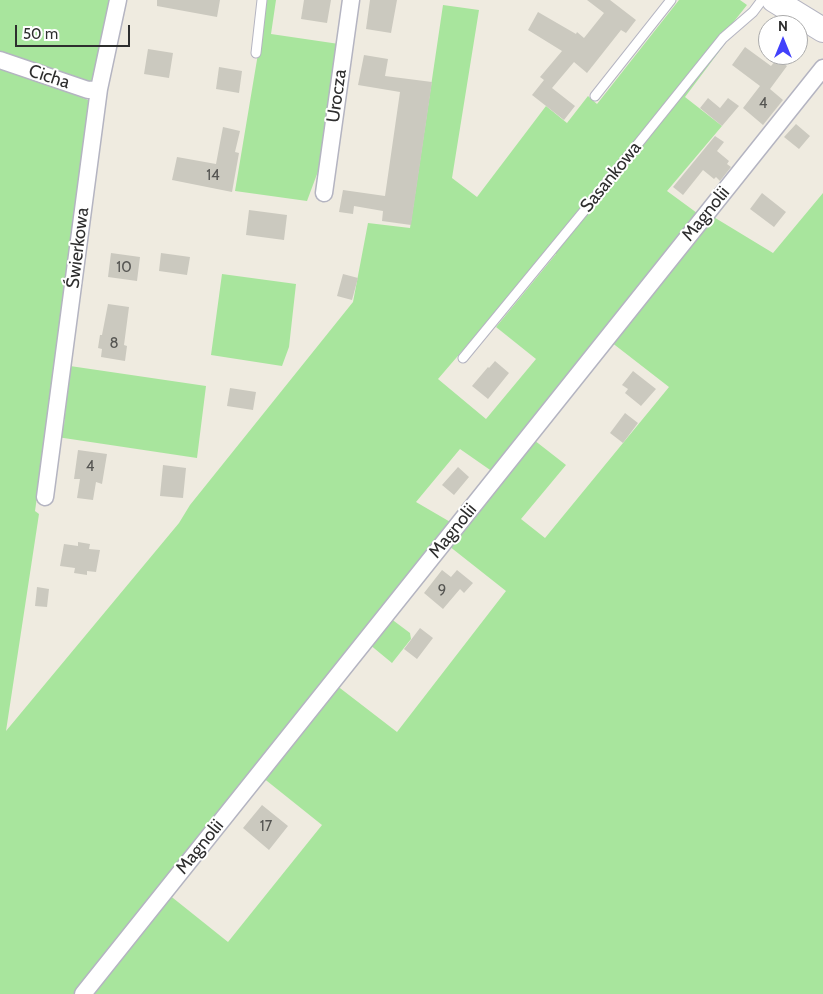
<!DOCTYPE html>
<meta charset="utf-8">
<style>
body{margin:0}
#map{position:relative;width:823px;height:994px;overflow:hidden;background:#efebe0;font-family:Cabin,sans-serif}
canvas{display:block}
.north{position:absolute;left:758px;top:15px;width:50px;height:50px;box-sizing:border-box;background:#fff;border:1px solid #ababab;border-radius:50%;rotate:0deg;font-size:14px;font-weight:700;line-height:20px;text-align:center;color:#2e2e2e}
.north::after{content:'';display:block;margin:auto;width:18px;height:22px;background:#4241fb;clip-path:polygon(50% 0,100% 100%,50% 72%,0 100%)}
.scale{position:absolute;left:15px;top:25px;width:115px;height:22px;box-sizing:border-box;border:2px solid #2e2e2e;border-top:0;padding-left:6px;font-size:15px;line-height:18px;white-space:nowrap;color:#2e2e2e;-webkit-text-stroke:4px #fff;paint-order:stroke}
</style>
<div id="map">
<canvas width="823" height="994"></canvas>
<div class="north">N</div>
<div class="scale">50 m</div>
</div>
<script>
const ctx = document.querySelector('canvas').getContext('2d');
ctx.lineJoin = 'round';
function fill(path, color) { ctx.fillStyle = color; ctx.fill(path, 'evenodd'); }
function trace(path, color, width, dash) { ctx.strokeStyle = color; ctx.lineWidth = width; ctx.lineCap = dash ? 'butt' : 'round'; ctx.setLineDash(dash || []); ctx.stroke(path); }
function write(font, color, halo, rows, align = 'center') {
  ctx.font = font + ' Cabin,sans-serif'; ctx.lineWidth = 4; ctx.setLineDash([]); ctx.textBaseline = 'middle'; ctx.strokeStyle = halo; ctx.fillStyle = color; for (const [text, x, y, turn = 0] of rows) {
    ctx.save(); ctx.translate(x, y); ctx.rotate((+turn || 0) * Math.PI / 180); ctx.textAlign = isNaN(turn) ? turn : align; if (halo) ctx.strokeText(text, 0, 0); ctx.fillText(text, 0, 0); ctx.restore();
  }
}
fill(new Path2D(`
 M0 0H111L100 72 88 85 0 56Z
 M267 0H276L271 34 339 44 323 158 307 201 235 191Z
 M679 0H740L747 5 728 29 733 33 685 97 722 126 667 191 697 213 493 472 460 449 416 502 452 523 78 994H0V65L93 102 35 511 39 514 6 731 179 523 190 505 353 302 368 223 410 228 443 5 479 10 452 178 477 197 546 106 567 123 588 96 597 104ZM549 250 556 254 496 327 536 359 486 419 438 379Z
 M823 193V994H87L168 894 228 942 322 825 262 777 336 685 397 732 506 591 449 546 534 440 566 465 521 519 545 538 669 387 611 342 712 216 773 253Z
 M222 274 296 284 289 347 282 366 211 355Z
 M70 366 206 386 197 458 57 437 58 430 64 425Z
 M390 618 410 633 411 639 392 663 369 644Z`), '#a8e59d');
fill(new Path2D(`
 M157 0H220L217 17 157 6Z
 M304 0H331L327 23 301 19Z
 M370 0H397L391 33 366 29Z
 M587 0H610L636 20 626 33 621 30 587 73 574 62 552 88 575 106 564 120 532 95 544 80 540 77 562 51 528 30 538 12 576 34 577 32 584 38 604 13Z
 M745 47 771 66 777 59 787 66 770 89 783 100 763 125 743 108 760 86 732 65Z
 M148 49 173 53 169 78 144 74Z
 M364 55 388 59 385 76 432 82 411 225 382 221 383 211 354 206 353 214 339 212 343 190 385 196 400 92 358 85Z
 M219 67 242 71 239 93 216 89Z
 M708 98 720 108 728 98 739 106 722 126 700 108Z
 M796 124 810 136 799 149 784 137Z
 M223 127 240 131 235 152 239 153 232 192 172 180 177 157 216 164Z
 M715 136 724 142 717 151 729 161 727 164 731 167 720 181 716 177 714 179 703 170 683 195 673 187Z
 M762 193 786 212 774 227 750 209Z
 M249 210 287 215 284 240 246 235Z
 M111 253 140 257 137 281 108 277Z
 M161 253 190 257 187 275 159 271Z
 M343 274 358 278 352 300 337 296Z
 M108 304 129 307 124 345 127 346 125 361 101 357 102 349 98 348 100 335H102Z
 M495 361 509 373 488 399 472 386 488 367 489 368Z
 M633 371 656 389 641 406 625 393 628 389 622 385Z
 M230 388 256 392 253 410 227 406Z
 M625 413 638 423 623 443 610 433Z
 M78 450 107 454 102 484 96 482 93 500 77 498 80 479H74Z
 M163 465 186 468 183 498 160 496Z
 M458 467 469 477 454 495 442 485Z
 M78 542 90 544 89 549 100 550 96 572 87 571V575L74 573 75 568 60 566 64 544 78 546Z
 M442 570 451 577 457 570 473 583 464 593 460 589 443 609 424 593Z
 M37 587 49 589 47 607 35 606Z
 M420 628 433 638 417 659 404 649Z
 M262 805 288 826 269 850 243 828Z`), '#cbc9bf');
const lane = new Path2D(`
 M256 53 262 0
 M595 96 671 0
 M463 358 584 211 723 38 753 12 762 0`);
const street = new Path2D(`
 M0 60 88 90 99 89
 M324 193 351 0
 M45 497 99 89 118 0
 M83 994 823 68`);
const secondary = new Path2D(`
 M774 0 823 30`);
trace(lane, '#b4b4c1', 11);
trace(street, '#b4b4c1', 19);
trace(secondary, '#b4b4c1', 26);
trace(lane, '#fff', 9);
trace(street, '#fff', 16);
trace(secondary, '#fff', 24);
write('15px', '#555552', null, [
 ["4",763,104],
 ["14",213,176],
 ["10",124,268],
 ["8",114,344],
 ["4",90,467],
 ["9",442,591],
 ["17",266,827]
]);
write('18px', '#2e2e2e', '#fff', [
 ["Cicha",49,77,18],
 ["Urocza",337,96,-82],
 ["Sasankowa",611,177,-51],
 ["Magnolii",706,214,-51],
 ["Świerkowa",78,248,-83],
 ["Magnolii",453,531,-51],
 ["Magnolii",200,847,-51]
]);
</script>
